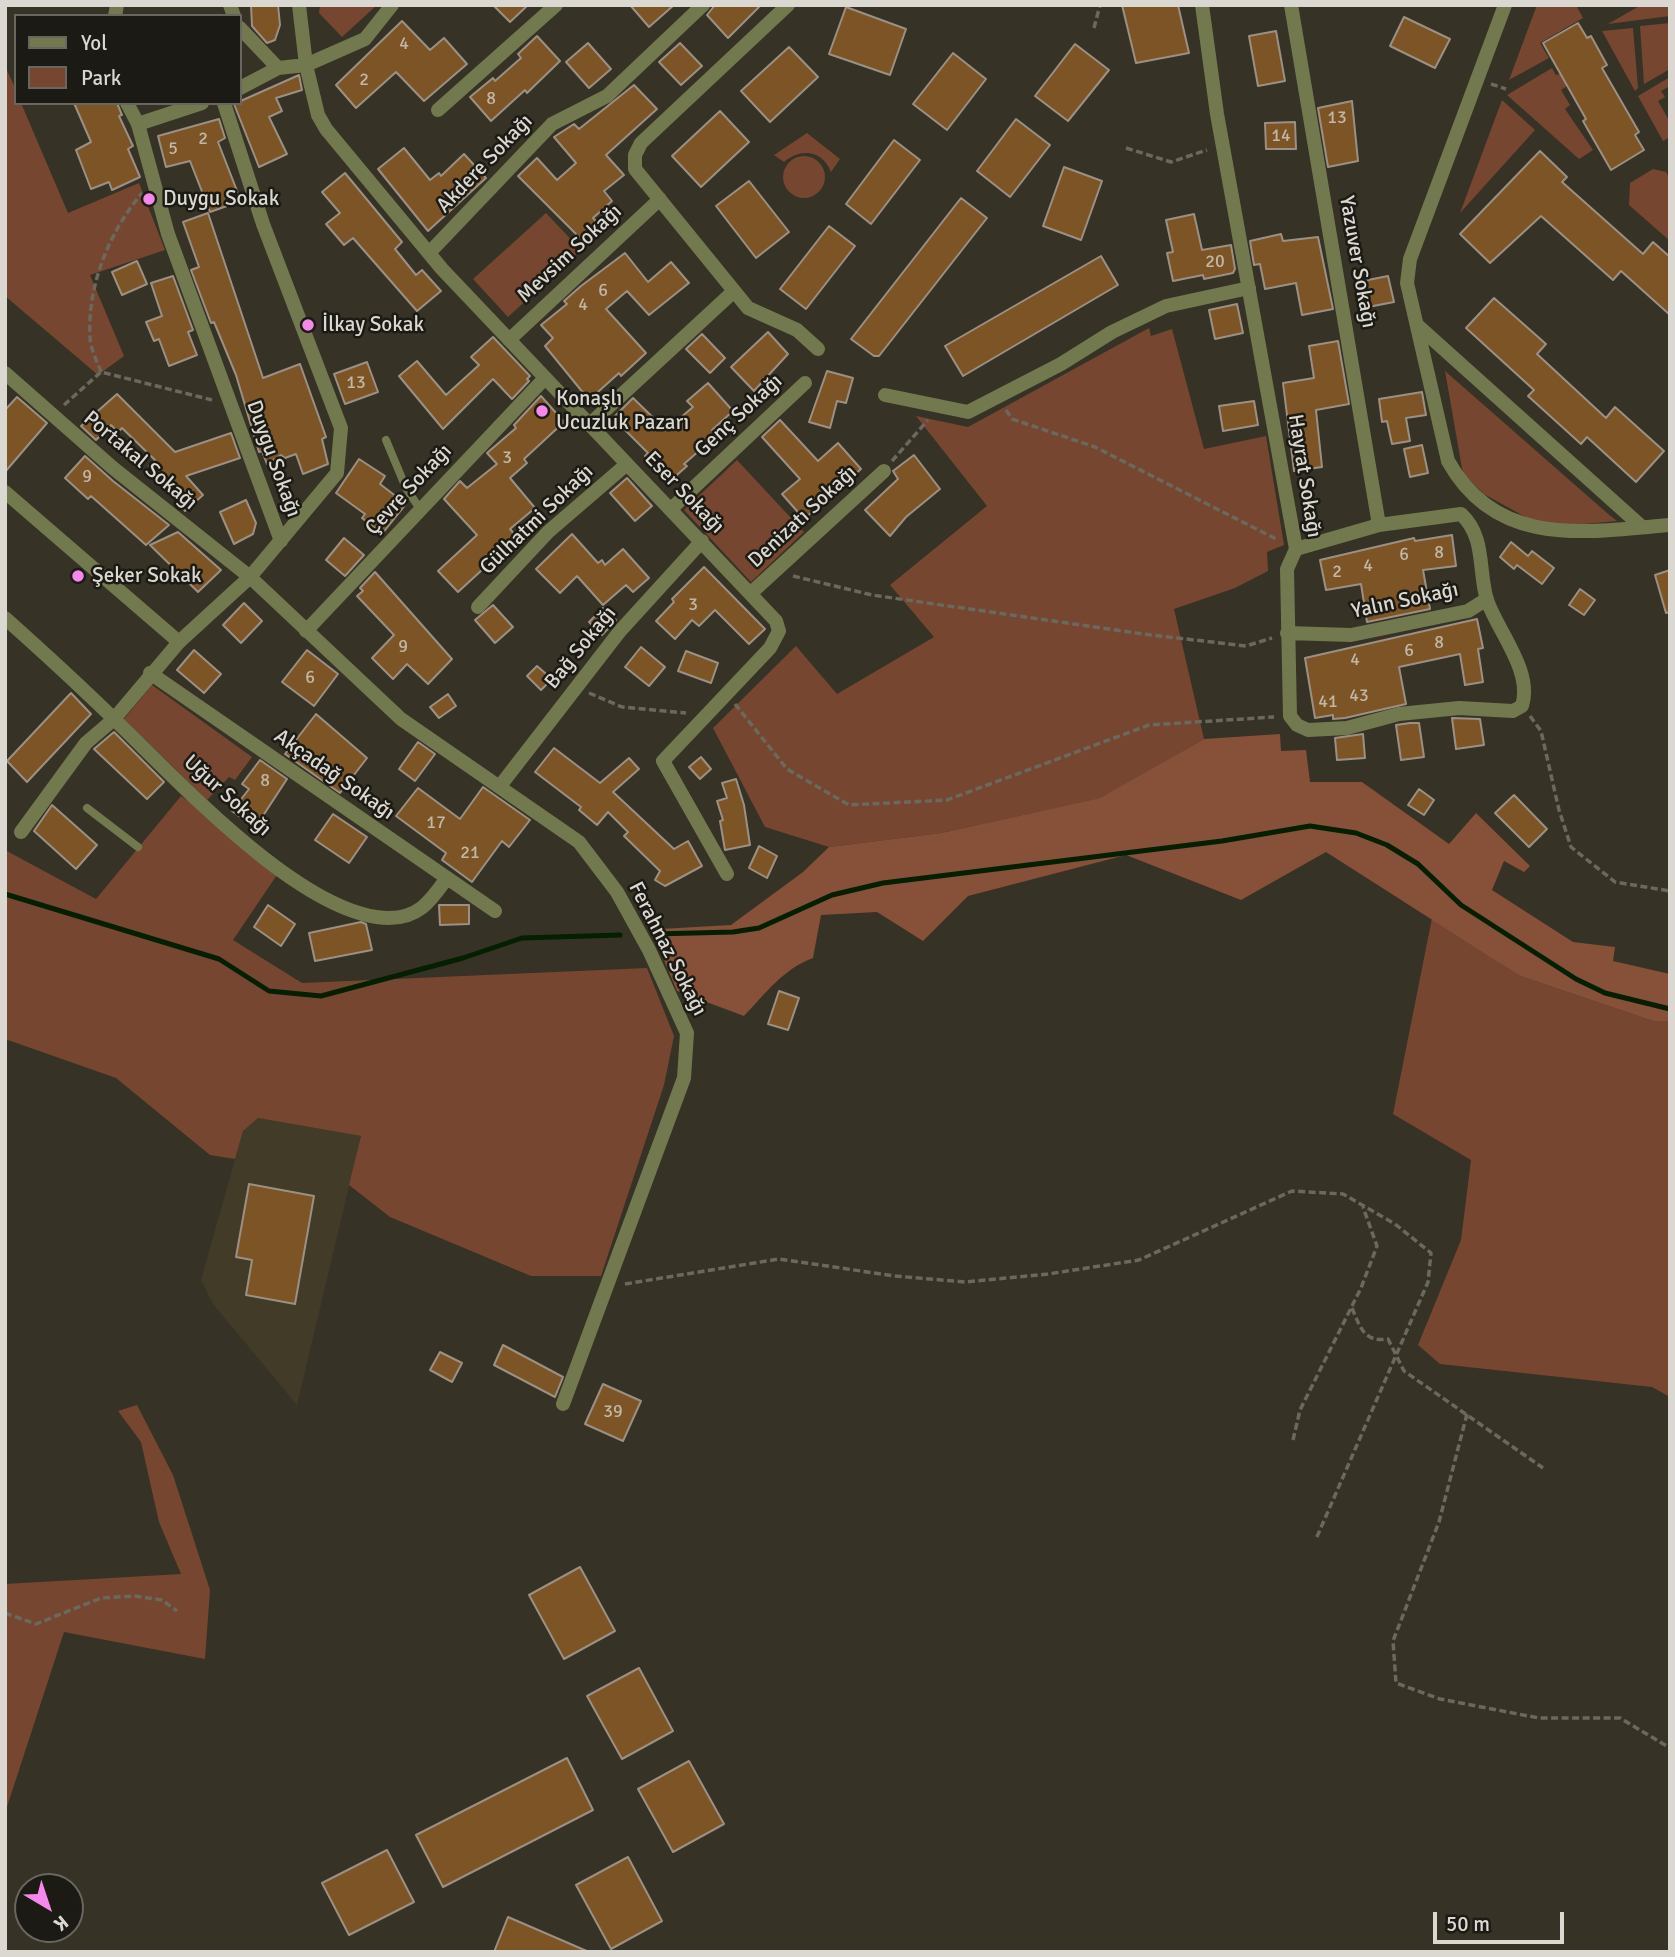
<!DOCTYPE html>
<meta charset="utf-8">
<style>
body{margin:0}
#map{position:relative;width:1675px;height:1957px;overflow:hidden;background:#363225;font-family:Signika,sans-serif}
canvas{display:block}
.frame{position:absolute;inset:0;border:7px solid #dad8d0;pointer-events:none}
.legend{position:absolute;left:14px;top:14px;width:228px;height:91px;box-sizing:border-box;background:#1c1a14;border:2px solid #68665f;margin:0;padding:9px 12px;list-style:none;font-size:21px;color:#dad8d0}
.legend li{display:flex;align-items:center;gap:14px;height:35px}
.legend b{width:35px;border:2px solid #68665f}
.north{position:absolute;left:14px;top:1873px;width:70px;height:70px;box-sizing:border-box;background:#1c1a14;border:2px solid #68665f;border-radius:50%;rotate:141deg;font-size:19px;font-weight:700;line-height:28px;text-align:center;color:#dad8d0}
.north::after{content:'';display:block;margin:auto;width:24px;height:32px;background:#f688ec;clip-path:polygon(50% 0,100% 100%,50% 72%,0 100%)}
.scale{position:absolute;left:1433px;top:1912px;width:131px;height:32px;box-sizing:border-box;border:4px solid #dad8d0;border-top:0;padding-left:9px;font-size:21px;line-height:24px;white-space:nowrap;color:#dad8d0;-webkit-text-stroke:5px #1c1a14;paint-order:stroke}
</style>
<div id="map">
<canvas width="1675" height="1957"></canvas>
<div class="frame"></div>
<ul class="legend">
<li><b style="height:9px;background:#72794e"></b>Yol</li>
<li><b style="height:19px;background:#774631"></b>Park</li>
</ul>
<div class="north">K</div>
<div class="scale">50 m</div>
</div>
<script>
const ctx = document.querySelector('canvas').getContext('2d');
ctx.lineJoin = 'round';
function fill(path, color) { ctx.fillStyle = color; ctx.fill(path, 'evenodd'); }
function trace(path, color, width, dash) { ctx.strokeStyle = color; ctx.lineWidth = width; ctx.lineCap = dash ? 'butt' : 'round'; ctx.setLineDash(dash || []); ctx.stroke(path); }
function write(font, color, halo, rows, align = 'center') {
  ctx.font = font + ' Signika,sans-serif'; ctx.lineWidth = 5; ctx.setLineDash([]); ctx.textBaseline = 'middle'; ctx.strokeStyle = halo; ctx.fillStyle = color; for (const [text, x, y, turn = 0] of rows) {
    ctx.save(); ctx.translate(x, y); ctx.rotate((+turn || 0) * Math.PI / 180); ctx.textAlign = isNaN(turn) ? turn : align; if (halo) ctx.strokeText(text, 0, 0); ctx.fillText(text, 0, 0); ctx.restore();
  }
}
fill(new Path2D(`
 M258 1118 361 1136 297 1405 213 1304 201 1280 243 1131Z`), '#413b28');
fill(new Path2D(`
 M320 5H377L342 37 319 13Z
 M1537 5H1576L1583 18 1540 43 1549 58 1509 80Z
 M1641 5H1668L1670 16 1608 24Z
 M1670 23V69L1644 84 1640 26Z
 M1633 28 1638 88 1635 91 1602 31Z
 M5 66 16 90V103H21L68 213 139 183 165 250 90 275 124 356 98 375 5 296Z
 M1552 68 1556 75 1560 74 1567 86 1561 90 1570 105 1565 109 1593 150 1579 159 1507 95Z
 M1670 77V86L1661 91 1665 97 1658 101 1670 122V137L1663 141 1638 96Z
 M1502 100 1535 130 1460 213Z
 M807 133 840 159 831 172C822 150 801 148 784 162L774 155Z
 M783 177a21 21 0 1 1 42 0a21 21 0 1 1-42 0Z
 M1653 169 1666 172 1670 179V241L1629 205 1630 183Z
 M546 213 581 250 508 317 473 279Z
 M1149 328 1151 336 1172 329 1204 449 1266 436 1284 545 1267 552 1268 571 1235 588 1174 609 1204 739 1101 798 941 833 829 847 765 827 713 728 796 646 837 694 934 637 890 585 987 506 916 416 968 427Z
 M1445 371 1607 513 1617 521 1563 526 1538 524 1484 494 1463 474Z
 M737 460 804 532 751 582 684 510Z
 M152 685 252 757 235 780 229 777 207 800 124 719Z
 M181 796 281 869 233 940 302 983 647 968 674 1036 664 1085 601 1276H531L390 1217 349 1185 361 1136 258 1118 243 1131 235 1159 210 1155 116 1078 5 1039V850L96 899Z
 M1432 918 1520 976 1653 1021H1670V1397L1652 1387 1440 1364 1418 1345 1461 1240 1471 1160 1393 1114Z
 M137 1405 173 1475 210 1590 205 1659 64 1632 5 1813V1584L181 1574 159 1522 141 1442 118 1411Z`), '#774631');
fill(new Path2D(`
 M1280 734 1281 751 1306 750 1310 782H1362L1449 844 1476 813 1530 866 1524 872 1504 861 1492 890 1573 942 1615 947 1613 961 1670 974V1021H1653L1520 976 1326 852 1241 900 1126 855 968 896 923 941 877 912 821 915 813 958C783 969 765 994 744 1016L677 991 657 943 660 929 731 925 803 872 829 847 941 833 1100 798 1204 739Z`), '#865039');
trace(new Path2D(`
 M5 894 219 959 269 991 321 996 463 958 522 938 620 935
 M654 934 733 932 759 928 832 895 883 883 1222 841 1310 826 1356 833 1387 845 1418 864 1461 905 1576 979 1605 993 1670 1009`), '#052001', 5);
const building = new Path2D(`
 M251 5H278L280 25 275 40 267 43 252 26Z
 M493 5H528L510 22Z
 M630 5H674L649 27Z
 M715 5H761L728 38 707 15Z
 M1122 5H1178L1189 53 1136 63Z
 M846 7 906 29 890 75 829 54Z
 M1404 17 1450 39 1435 68 1390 46Z
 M402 21 430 50 444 38 467 64 424 101 396 72 356 108 336 85Z
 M1578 23 1587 38 1591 36 1607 65 1602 68 1639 132 1635 135 1644 150 1611 170 1583 121 1586 119 1543 43Z
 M1276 31 1285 81 1258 86 1249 36Z
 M537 36 560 61 527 93 525 90 491 121 470 97 493 78 495 81 521 58 518 54Z
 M588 43 611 69 589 88 566 62Z
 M680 43 702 66 681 85 659 62Z
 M1075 44 1109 70 1068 121 1035 96Z
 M789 47 818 77 770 122 741 91Z
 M953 53 986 79 947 130 913 104Z
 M299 75 302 90 276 98 282 111 269 117 287 154 259 167 234 104Z
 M634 85 657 109 606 155 624 175 604 191 612 201 593 218 600 225 583 241 518 176 537 158 557 180 576 163 554 137 574 124 579 129Z
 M1352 101 1358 161 1328 167 1318 108Z
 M74 103H117L122 115 119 116 133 146 128 149 140 177 112 190 109 182 91 189 76 150 91 142Z
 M720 111 749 142 701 187 672 156Z
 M219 119 225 138 218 142 241 201 210 212 190 161 166 167 158 136Z
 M1016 119 1050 145 1010 197 977 171Z
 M1295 122 1296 149H1266L1265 123Z
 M894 140 920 160 871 224 846 204Z
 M404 148 430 180 439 173 441 176 464 154 486 178 428 231 378 169Z
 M1540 151 1567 177 1562 182 1643 254 1653 242 1670 257V315L1621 271 1613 280 1541 216 1490 263 1460 234Z
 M1064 167 1102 181 1081 240 1043 226Z
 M345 173 402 242 395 249 416 275 422 270 441 291 417 311 353 238 344 245 326 224 340 213 322 192Z
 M749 181 789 232 756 258 716 206Z
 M961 198 987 218 879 356H874L851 339Z
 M208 213 263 378 300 364 326 437 322 439 328 464 303 474 296 454 285 458 281 455 267 464 262 451 259 452 236 375 214 322 211 323 191 270 199 267 183 222Z
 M1194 214 1202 250 1231 245 1235 269 1233 273 1204 279 1203 275 1173 281 1167 253 1173 252 1166 220Z
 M829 226 855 246 806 309 780 289Z
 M1281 234 1283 241 1318 237 1333 309 1302 315 1296 283 1265 289 1260 264 1254 265 1250 241Z
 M625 253 648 282 671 262 689 283 649 315 627 291 606 309 646 353 621 376 619 373 589 400 545 346 553 338 541 325 567 304 564 301 581 286Z
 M1101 256 1118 285 963 376 945 346Z
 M137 261 147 284 122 295 112 272Z
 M173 276 193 330 188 332 197 355 169 366 159 339 154 341 146 322 162 316 151 283Z
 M1388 276 1394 302 1363 308 1358 282Z
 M1494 298 1546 344 1537 354 1606 418 1615 407 1664 451 1636 482 1587 437 1581 444 1528 396 1534 390 1466 328Z
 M1237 304 1243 333 1215 339 1209 310Z
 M768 332 788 354 754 391 731 367Z
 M702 334 725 358 710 373 686 349Z
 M493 337 530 376 527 379 529 381 512 399 493 379 443 429 399 376 417 361 446 395 479 365 471 357Z
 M1338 341 1349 404 1316 410 1322 467 1294 471 1283 383 1314 378 1309 346Z
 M367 362 378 392 345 404 334 374Z
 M827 371 853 378 846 403 837 401 830 428 809 422Z
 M708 383 733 411 712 430 717 435 684 464 687 466 669 482 645 456 648 453 613 418 633 398 666 430 693 407 687 401Z
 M1422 392 1426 415 1406 418 1410 441 1392 444 1387 421 1382 422 1379 399Z
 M117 394 175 452 231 433 240 458 186 476 203 495 185 511 149 466 155 460 122 428 118 432 111 425 96 440 81 426Z
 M541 396 564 422 524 459 527 463 510 478 535 508 510 529 520 541 497 561 495 558 458 592 438 571 477 535 444 499 460 481 467 488 497 464 487 453 516 428 514 425Z
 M17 397 47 423 5 472V410Z
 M1254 401 1258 425 1223 431 1219 406Z
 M780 420 818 461 838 443 861 469 804 519 782 494 800 479 762 437Z
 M1422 445 1428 473 1410 477 1404 449Z
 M914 455 940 489 906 517 890 536 865 510 898 479 893 471Z
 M85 456 113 481 169 525 146 545 91 496 88 499 65 478Z
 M359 459 385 476 380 484 406 504 382 534 362 518 365 514 336 493Z
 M627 478 652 506 635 521 610 493Z
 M246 500 256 523 253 534 234 544 220 512Z
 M178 532 221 570 198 592 150 545Z
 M572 534 598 563 602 560 605 565 623 549 649 578 633 592 626 585 603 605 577 576 560 593 536 569Z
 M1452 535 1456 566 1423 570 1430 609 1367 622 1361 584 1326 590 1320 560 1414 538 1415 541Z
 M344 538 364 555 345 576 326 560Z
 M1511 542 1528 556 1532 551 1554 568 1542 584 1517 565 1514 569 1500 557Z
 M704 567 765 629 749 644 715 610 699 626 692 620 675 639 656 621 674 602 672 599Z
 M1670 570V612L1666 613 1655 575Z
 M375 572 452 659 428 684 407 664 393 679 372 658 394 635 357 596 363 591 360 588Z
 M1580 589 1595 600 1584 615 1569 605Z
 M244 603 262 621 241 643 223 625Z
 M493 605 513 627 495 643 475 620Z
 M603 608 616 620 602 635 589 622Z
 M1477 619 1483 648 1478 649 1483 682 1465 685 1460 654 1399 667 1406 704 1345 718 1333 719V715L1315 718 1305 658Z
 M641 647 665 667 649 686 625 667Z
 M194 650 221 674 204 693 177 670Z
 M307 650 338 674 314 706 282 682Z
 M686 651 718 663 711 683 678 671Z
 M537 666 552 679 541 690 527 676Z
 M71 693 91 714 27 782 7 761Z
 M448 694 456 706 439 718 430 707Z
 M316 714 367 758 340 793 285 754Z
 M1452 718 1480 719 1484 745 1456 749Z
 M1410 723H1419L1424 757 1401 760 1396 725Z
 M114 732 164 782 147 799 94 749Z
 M1363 734 1365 758 1337 760 1335 738Z
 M418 742 435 754 415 781 399 769Z
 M554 748 600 783 629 758 639 769 613 792 674 849 688 841 702 866 665 886 655 880 660 871 624 836 628 832 608 812 597 825 579 810 581 807 535 772Z
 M701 757 711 769 700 779 689 767Z
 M260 760 287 779 255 828 232 811 249 789 242 784Z
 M736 779 744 805 750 845 725 850 720 821 723 820 717 801 727 798 722 783Z
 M483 787 530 820 509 847 502 841 472 882 442 860 446 853 396 816 418 788 460 819Z
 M1419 789 1434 800 1424 815 1408 805Z
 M1514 795 1547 829 1529 847 1495 813Z
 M52 805 97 845 76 869 34 831Z
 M333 814 367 837 349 863 315 840Z
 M759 846 777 856 767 878 749 868Z
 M268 905 295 924 281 946 254 927Z
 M439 905H469V924L440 925Z
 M361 922 366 924 372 950 315 961 309 933Z
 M779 991 799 998 788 1030 768 1024Z
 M249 1184 314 1196 295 1304 246 1295 252 1260 236 1257Z
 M503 1345 563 1377 555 1397 494 1365Z
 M440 1352 462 1363 452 1382 430 1370Z
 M603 1384 641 1401 623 1441 585 1424Z
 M580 1567 615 1631 564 1659 529 1595Z
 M639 1668 673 1731 622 1759 587 1696Z
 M567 1758 593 1810 443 1887 416 1835Z
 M689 1761 724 1824 673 1852 638 1789Z
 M387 1850 414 1902 349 1935 322 1883Z
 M628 1857 662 1921 611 1949 576 1885Z
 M508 1917 589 1952H494Z`);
fill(building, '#7c5426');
trace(building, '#9c9084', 2);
trace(new Path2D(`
 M1094 28 1100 5
 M1491 84 1506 89
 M1126 148 1171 162 1207 150
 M101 372C97 361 90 348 90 337 87 285 110 231 142 193
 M64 405 101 372 212 400
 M1006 410 1012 419 1095 447 1278 540
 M892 461 928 420
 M793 576 872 595 1143 634 1246 646 1272 638
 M589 693 622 707 686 713
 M735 704 787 769 849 805 947 800 1149 725 1274 717
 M1530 716 1541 731 1559 810 1571 847 1615 882 1670 891
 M625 1284 779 1259 895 1276 965 1282 1048 1274 1139 1260 1292 1191 1343 1194 1395 1224 1431 1253 1428 1282 1316 1539
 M1352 1308C1360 1327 1364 1343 1388 1339L1404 1371 1543 1468
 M1467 1414 1439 1522 1393 1641 1396 1683 1440 1699 1539 1718H1620L1670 1748
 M1293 1440 1300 1410 1361 1288 1377 1246 1363 1207
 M5 1613 36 1624 101 1598 134 1596 162 1600 177 1611`), '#6b685d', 3.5, [7, 3.5]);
trace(new Path2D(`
 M386 440 406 488 420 509
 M87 808 138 847`), '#72794e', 8);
trace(new Path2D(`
 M392 5 365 39 306 65 318 115 326 129 442 269 776 621 779 631 770 648 663 761 727 874
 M788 5 641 143 635 155V169L748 308 797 330 818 349
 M1202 5 1217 114 1296 549 1287 569 1290 716 1297 725 1308 730 1347 728 1399 714 1459 708 1513 711 1522 706C1533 671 1498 632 1487 600 1478 571 1486 537 1461 514L1379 525 1296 549
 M1291 5 1379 525
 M1505 5 1410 259 1407 283 1448 461C1497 549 1586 532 1670 525
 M115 16 117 5
 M127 103 138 124
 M438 110 556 5
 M430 252 552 124 607 96 703 5
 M1417 325 1642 527
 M509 340 660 199
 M5 373 113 468 250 577 401 719 579 842 617 892 649 950 687 1033 684 1078 563 1404
 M885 395 968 412 1061 364 1112 332 1166 306 1249 288
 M589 425 733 292
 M671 509 805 383
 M751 593 884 471
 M478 607 548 532 627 464
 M5 618C42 651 79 685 114 719 176 778 302 917 389 918 420 918 431 900 447 878
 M306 631 545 378
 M1287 633 1351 635 1468 611 1487 599
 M150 673 495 911
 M500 786 620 631 702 541
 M21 832 86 743 114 719 179 642`), '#72794e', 14);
trace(new Path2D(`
 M230 5 234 16
 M240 28 278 68
 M240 88 278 68 306 65 299 5
 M202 103 138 124 168 234 281 541
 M5 492 179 642 250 577 337 473 341 428 263 224 224 103`), '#72794e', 14);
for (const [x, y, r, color] of [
 [149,199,7,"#f688ec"],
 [308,325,7,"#f688ec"],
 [542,411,7,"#f688ec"],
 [78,576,7,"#f688ec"]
]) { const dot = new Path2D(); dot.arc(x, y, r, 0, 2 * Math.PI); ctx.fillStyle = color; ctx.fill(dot); trace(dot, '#1c1a14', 2.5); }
write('18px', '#c2b7a6', null, [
 ["4",404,44],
 ["2",364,80],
 ["8",491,99],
 ["13",1337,118],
 ["14",1281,136],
 ["2",203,139],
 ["5",173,149],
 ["20",1215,262],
 ["6",603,291],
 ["4",583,305],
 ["13",356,383],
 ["3",507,458],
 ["9",87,477],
 ["8",1439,553],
 ["6",1404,555],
 ["4",1368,566],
 ["2",1337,572],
 ["3",693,605],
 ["8",1439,643],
 ["9",403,647],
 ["6",1409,651],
 ["4",1355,660],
 ["6",310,678],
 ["43",1359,696],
 ["41",1328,702],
 ["8",265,781],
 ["17",436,823],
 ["21",470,853],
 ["39",613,1412]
]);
write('21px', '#dad8d0', '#1c1a14', [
 ["Akdere Sokağı",485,164,-46],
 ["Mevsim Sokağı",570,254,-43],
 ["Yazuver Sokağı",1357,262,80],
 ["Genç Sokağı",739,416,-43],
 ["Duygu Sokağı",273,459,70],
 ["Portakal Sokağı",140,461,40],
 ["Hayrat Sokağı",1304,476,81],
 ["Çevre Sokağı",409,490,-47],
 ["Eser Sokağı",684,493,46],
 ["Denizatı Sokağı",803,517,-43],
 ["Gülhatmi Sokağı",537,520,-44],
 ["Yalın Sokağı",1405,601,-12],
 ["Bağ Sokağı",581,648,-51],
 ["Akçadağ Sokağı",334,775,35],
 ["Uğur Sokağı",227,796,42],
 ["Ferahnaz Sokağı",667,949,63]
]);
write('21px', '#dad8d0', '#1c1a14', [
 ["Duygu Sokak",163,199],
 ["İlkay Sokak",322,325],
 ["Konaşlı",556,399],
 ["Ucuzluk Pazarı",556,423],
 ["Şeker Sokak",92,576]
], 'left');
</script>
